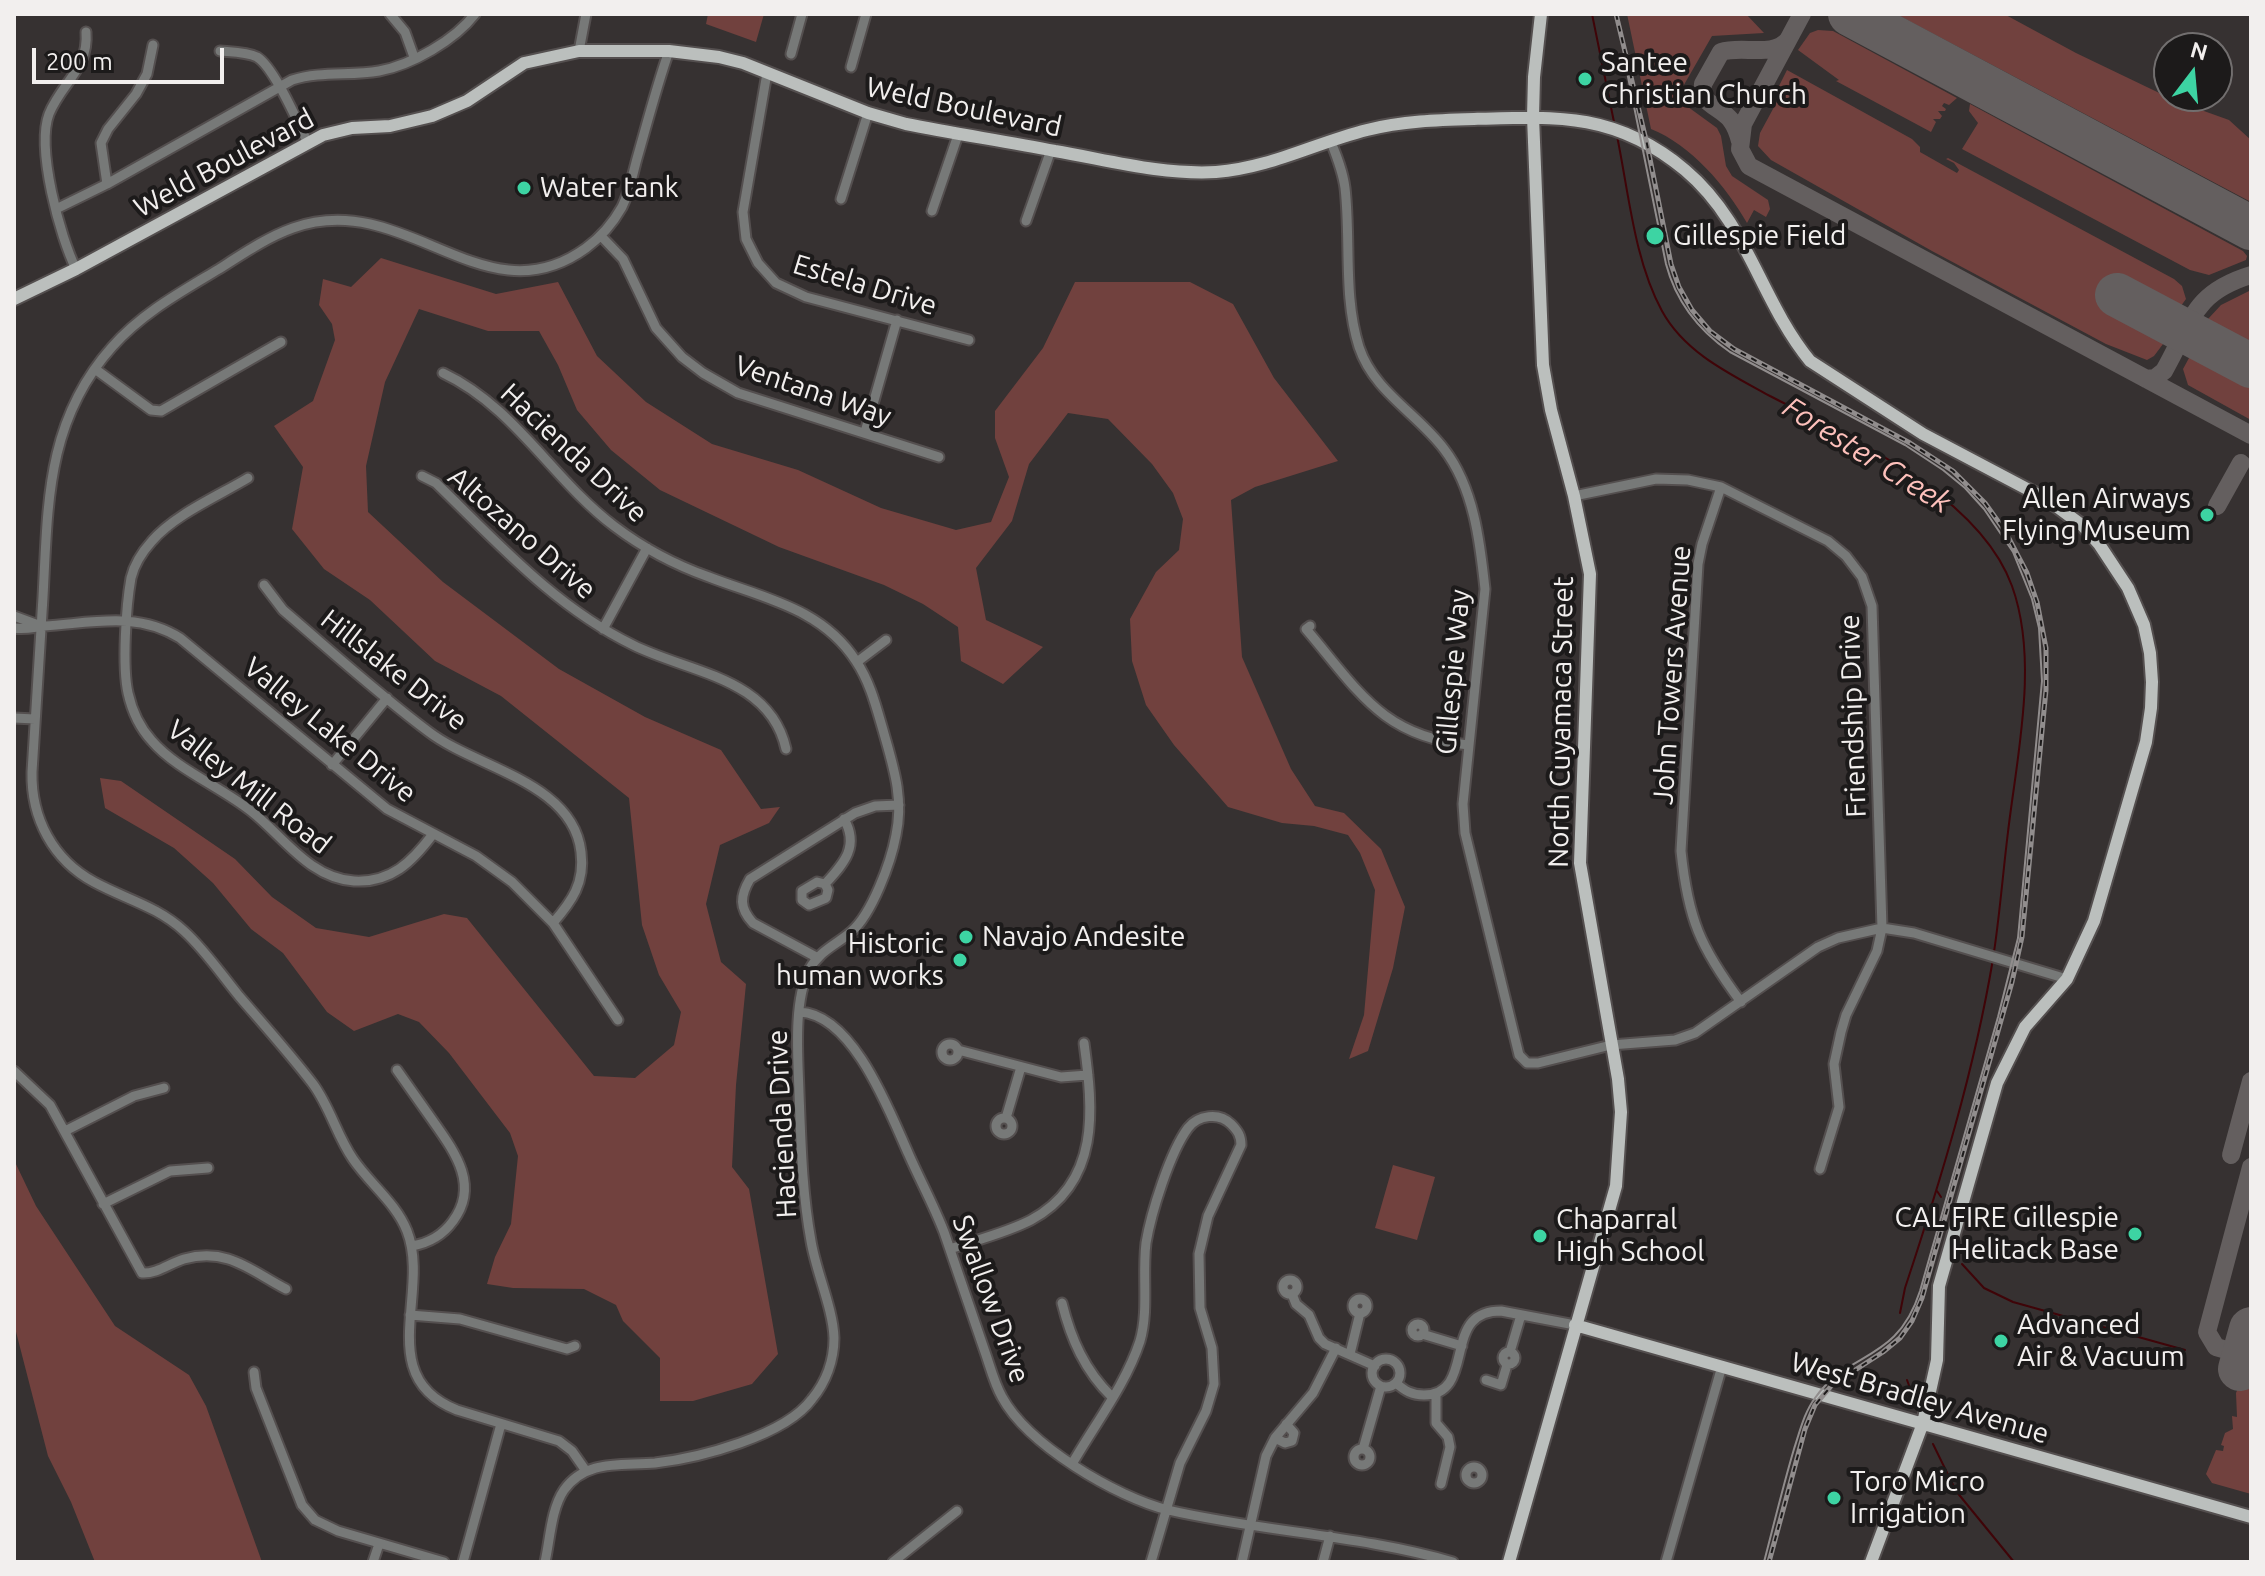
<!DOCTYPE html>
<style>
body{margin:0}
#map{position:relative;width:2265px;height:1576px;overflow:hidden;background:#363131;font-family:Ubuntu,sans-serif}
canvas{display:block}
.frame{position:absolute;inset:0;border:16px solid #f2efee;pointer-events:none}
.north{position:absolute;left:2153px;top:32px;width:80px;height:80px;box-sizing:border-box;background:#1c1a1a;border:2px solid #726f6f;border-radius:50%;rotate:16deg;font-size:22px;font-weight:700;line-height:32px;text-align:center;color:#f2efee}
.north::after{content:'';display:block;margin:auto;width:28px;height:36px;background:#3dd4a3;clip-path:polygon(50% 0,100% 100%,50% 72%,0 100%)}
.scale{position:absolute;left:32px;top:48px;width:192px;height:36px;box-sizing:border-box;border:4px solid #f2efee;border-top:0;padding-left:10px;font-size:24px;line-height:28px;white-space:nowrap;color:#f2efee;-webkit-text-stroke:6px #1c1a1a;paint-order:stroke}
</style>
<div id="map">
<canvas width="2265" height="1576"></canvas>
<div class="frame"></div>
<div class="north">N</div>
<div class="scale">200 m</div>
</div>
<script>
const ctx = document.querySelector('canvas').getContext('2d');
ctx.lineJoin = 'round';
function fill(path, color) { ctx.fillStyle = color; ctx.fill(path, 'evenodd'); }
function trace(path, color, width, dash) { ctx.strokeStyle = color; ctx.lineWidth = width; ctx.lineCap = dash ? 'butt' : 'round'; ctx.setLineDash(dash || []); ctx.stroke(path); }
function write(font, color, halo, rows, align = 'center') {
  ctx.font = font + ' Ubuntu,sans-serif'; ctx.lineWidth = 8; ctx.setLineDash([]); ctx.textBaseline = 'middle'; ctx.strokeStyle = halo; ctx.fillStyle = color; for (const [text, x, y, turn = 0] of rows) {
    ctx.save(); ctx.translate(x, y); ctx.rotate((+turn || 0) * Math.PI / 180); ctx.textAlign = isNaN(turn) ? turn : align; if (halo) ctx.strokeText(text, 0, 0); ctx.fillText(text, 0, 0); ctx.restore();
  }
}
fill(new Path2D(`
 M708 14H764L756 42 706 24Z
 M1627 14H1746L1764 33 1712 36 1681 90 1684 104 1717 128 1721 136 1726 166 1732 176 1768 200 1770 209 1766 217 1754 210 1747 223C1726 186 1691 145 1651 129Z
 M1896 14H2004L2076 53 2176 101 2229 120 2251 140V202Z
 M1818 30 1833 31 1957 98 1949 105 1944 103 1942 106 1946 109 1945 111H1938L1942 116 1940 119H1933L1936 122 1931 132 1836 81 1839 80 1798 50 1810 33Z
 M1787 70 1912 139 1920 147V152L1957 173 1959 170 1954 163 1946 159 1948 158 2174 279 2182 286 2186 299 2178 310 2121 281 2118 282 2108 301 2112 307 2161 334 2163 344 2154 356 2147 360 2106 344 1932 251 1771 160 1758 146 1760 133 1780 96 1776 92Z
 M1970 104 2243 251 2247 256 2246 260 2209 275 2190 270 1962 149 1978 123 1969 111Z
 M381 258 496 294 558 282 597 356 646 402 712 444 798 470 881 508 956 530 991 522 1009 477 995 438V411L1043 348 1075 282H1190L1233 304 1274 378 1338 461 1255 487 1231 500 1242 657 1291 769 1315 806 1344 813 1381 849 1405 907 1393 968 1368 1051 1349 1059 1364 1015 1375 890 1360 853 1348 835 1314 826 1282 823 1228 807 1174 745 1146 705 1132 661 1130 619 1156 572 1179 550 1183 519 1173 493 1152 464 1108 419 1068 413 1029 464 1012 521 976 568 986 620 1043 647 1003 684 961 661 958 627 923 604 884 585 779 547 660 490 611 450 577 410 558 365 539 331H488L419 309 385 382 366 466 368 512 443 582 559 669 645 717 721 750 761 809 780 807 769 823 720 845 706 904 721 962 746 984 736 1085 732 1167 749 1189 778 1354 752 1384 693 1401H660V1358L623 1321 616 1305 584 1289 513 1288 487 1284 495 1257 511 1224 518 1156 510 1133 449 1053 419 1022 398 1014 354 1031 327 1012 283 953 251 929 213 883 174 848 105 808 100 778 121 781 235 859 272 897 316 928 369 937 444 914 467 918 594 1076 635 1078 674 1045 681 1012 659 975 642 925 629 798 501 696 435 661 370 600 324 569 292 529 303 467 274 426 313 401 335 340 332 324 319 305 323 279 351 287Z
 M2251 290V350L2213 330 2208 319 2221 305Z
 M2193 356 2206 360 2251 384V420L2188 385 2183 369 2189 358Z
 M14 1160 36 1206 115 1326 189 1375 206 1406 262 1562H95L71 1502 48 1456 14 1324Z
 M1393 1165 1435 1177 1417 1240 1375 1228Z
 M2241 1381 2251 1384V1494L2212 1483 2206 1474 2216 1450 2223 1451 2224 1446 2221 1445 2225 1433 2233 1429 2232 1416 2237 1417 2236 1393Z`), '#71413e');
trace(new Path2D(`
 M1592 14 1614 122
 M1617 136C1629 194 1634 259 1662 311 1685 353 1730 374 1770 396 1851 438 1979 495 2012 586 2039 661 2017 755 2008 832 2003 872 2000 912 1994 952
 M1937 1191 1941 1197
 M1962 1264 1984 1288 2013 1302 2185 1350
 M1900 1313 1905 1288C1941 1179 1974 1072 1993 959
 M1907 1380 1914 1399
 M1933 1444 1956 1491 2014 1562`), '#3f0408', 2);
trace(new Path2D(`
 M1802 14 1743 124 1740 149 1749 166 2251 435
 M1740 141C1732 110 1720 115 1702 96L1703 84 1721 52C1742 45 1773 58 1788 40
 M2190 194 2244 223H2251
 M2146 379 2155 378 2164 371C2192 322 2192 293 2251 275
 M2217 506 2241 463
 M2231 1155 2251 1081
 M2251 1167 2207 1332 2216 1347 2251 1357`), '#645f5f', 18);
trace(new Path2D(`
 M1850 14 2251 228
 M2117 295 2251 366
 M2240 1369 2251 1329`), '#645f5f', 44);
const minor = new Path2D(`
 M390 14 405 32 414 57
 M220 51C231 52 247 52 257 57 274 67 298 123 308 143
 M579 51 586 14
 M791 54 802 14
 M851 67 866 14
 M767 73 743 212 746 239 758 263 776 283 806 297 969 340
 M1331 142C1337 157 1343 172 1345 188 1351 240 1343 297 1359 347 1374 392 1417 413 1444 449 1474 488 1480 542 1485 589L1463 804 1465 833 1519 1055 1527 1063H1538L1611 1045 1675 1040 1695 1033 1818 947 1838 938 1882 928 1914 933 2067 979
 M107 184 101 143 108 129 136 94 147 74 153 45
 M841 199 868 113
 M56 209 107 184 292 80C321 71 350 76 379 71 412 65 455 40 475 14
 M932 211 958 135
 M1026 221 1051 150
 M601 236 623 259 656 328 682 357 703 373 738 393 939 457
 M76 269C60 237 36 148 49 114 62 82 89 69 86 32
 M95 369 151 410 161 411 281 342
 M443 373C515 407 552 479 614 526 643 548 675 565 709 577 763 598 822 608 856 661 870 682 876 706 883 730 893 766 904 797 896 835 891 862 872 914 851 932 836 945 819 951 809 970 793 1003 798 1057 799 1093 801 1143 802 1192 811 1241 816 1272 833 1308 834 1338 834 1360 826 1382 812 1399 785 1436 699 1458 655 1463 621 1466 586 1459 564 1490 551 1509 550 1540 545 1562
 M865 432 897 320
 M422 476 436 483C498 543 555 607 633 645 689 673 770 677 786 749
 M248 478C218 496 174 515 152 541 143 551 134 565 131 578 126 606 122 666 128 693 132 711 140 728 152 741 176 769 221 787 251 811 283 836 309 878 354 881 391 883 412 862 433 834
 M1721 487 1702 544 1698 564 1681 851C1688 919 1700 947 1741 1002
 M1574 496 1656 479 1688 480 1721 487 1828 541 1846 556 1862 577 1872 606 1882 928 1877 951 1846 1015 1841 1032 1834 1064 1839 1107 1820 1169
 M264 585 283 610C331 651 378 694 429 732 476 768 573 782 581 852 585 883 572 901 553 923
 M14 616 41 626
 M1310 626 1306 629C1358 690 1382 737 1469 745
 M14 628C26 630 34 627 45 626 92 623 137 611 180 638L387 809 476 856 512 882 553 923 618 1020
 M603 629 647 548
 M857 662 886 640
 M14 718 35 719
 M332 765 387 698
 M825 884 828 890 826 898 809 905 802 900V891L817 882 825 884C843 864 860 847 844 819
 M818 958 753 923C739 908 740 896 750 879L855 813 875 806 899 805
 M800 1012C854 1015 890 1113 909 1155 920 1180 934 1206 944 1232 958 1272 971 1312 985 1352 990 1366 994 1383 1002 1397 1028 1445 1116 1497 1168 1510 1263 1532 1360 1535 1453 1562
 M942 1052a8 8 0 1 1 16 0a8 8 0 1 1-16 0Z
 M958 1050 1061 1077 1088 1075
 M397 1070C409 1087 421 1104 433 1121 454 1151 480 1185 453 1221 443 1235 429 1243 412 1246
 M14 1071 50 1105 142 1273C157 1274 170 1263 184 1259 228 1247 251 1271 286 1289
 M996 1126a8 8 0 1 1 16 0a8 8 0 1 1-16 0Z
 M1006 1118 1021 1067
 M65 1131 134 1096 164 1088
 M103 1204 170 1171 208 1168
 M950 1249C976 1240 1006 1233 1031 1220 1101 1182 1093 1109 1084 1043
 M1283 1287a7 7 0 1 1 14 0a7 7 0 1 1-14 0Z
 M1292 1294 1296 1304 1309 1315 1319 1338 1325 1344 1375 1366
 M1353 1306a7 7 0 1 1 14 0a7 7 0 1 1-14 0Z
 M1062 1303C1071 1339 1085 1371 1112 1397
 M410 1315 460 1319 567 1349 575 1346
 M1412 1330a6 6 0 1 1 12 0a6 6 0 1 1-12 0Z
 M1422 1334 1462 1346
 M1503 1358a6 6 0 1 1 12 0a6 6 0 1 1-12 0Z
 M1510 1352 1521 1315
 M1350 1354 1360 1313
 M1372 1373a14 14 0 1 1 28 0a14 14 0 1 1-28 0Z
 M254 1372 256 1388 302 1505 315 1520 338 1531 444 1562
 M1486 1380 1501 1385 1507 1365
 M1396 1383C1405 1391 1412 1395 1424 1395 1465 1395 1453 1344 1472 1322 1479 1314 1490 1311 1501 1311L1575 1325
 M1436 1393V1423L1448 1437 1450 1447 1441 1484
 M1275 1438 1285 1443 1292 1441 1294 1433 1286 1424
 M1354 1457a8 8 0 1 1 16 0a8 8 0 1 1-16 0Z
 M1363 1449 1381 1386
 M1072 1464C1095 1424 1126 1384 1140 1341 1149 1310 1142 1275 1146 1243 1151 1213 1170 1152 1188 1128 1198 1115 1219 1112 1231 1124 1238 1131 1241 1136 1241 1145L1208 1216 1199 1254 1200 1308 1212 1348 1214 1384 1206 1411 1180 1463 1151 1562
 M1466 1475a8 8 0 1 1 16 0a8 8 0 1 1-16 0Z
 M586 1471 572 1451 559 1441 457 1410C373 1377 431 1292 407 1231 396 1203 370 1184 353 1159 337 1136 330 1107 313 1084 290 1054 264 1025 239 996 221 974 205 950 184 931 157 906 125 899 94 882 53 860 31 818 32 772 36 714 39 655 43 597 48 504 46 421 112 347 142 313 181 292 219 269 269 237 307 210 370 224 446 241 509 304 586 248 601 237 613 223 622 207 630 191 633 172 638 155 648 120 657 85 669 51
 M373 1562 379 1544
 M463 1562 501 1424
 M893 1562 957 1511
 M1242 1562 1266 1456 1275 1438 1313 1393 1336 1348
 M1323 1562 1330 1536
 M1666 1562 1722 1366`);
const major = new Path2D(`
 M14 299 76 269 323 135 352 128 390 126 432 116 467 101 524 63 579 51H669L719 57 743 63 868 113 906 124C955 134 1005 141 1055 151 1108 160 1161 175 1216 172 1270 168 1315 143 1367 130 1402 121 1438 120 1474 119 1558 116 1617 113 1685 170 1748 223 1760 300 1810 361L1923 434 2048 500 2083 526 2099 544 2128 588 2144 625 2150 653 2152 682 2151 708 2146 742 2094 921 2067 979 2025 1027 1997 1083 1939 1286 1937 1360 1923 1423 1871 1562
 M1575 1325 2251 1517
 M1509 1562 1616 1186 1621 1112 1618 1079 1580 863 1590 574 1574 496 1551 410 1543 365 1533 117 1534 77 1541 14`);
trace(minor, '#544f4f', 13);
trace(major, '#544f4f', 16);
trace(minor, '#777978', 9);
trace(major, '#bbbfbd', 12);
trace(new Path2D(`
 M1625 62 1666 264C1676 302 1698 330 1730 352L1905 445 1943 470 1965 488 1984 509 2013 552 2032 599 2039 628 2042 681 2018 938 1998 1017 1920 1291C1897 1363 1849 1350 1815 1398 1804 1413 1800 1431 1794 1449 1783 1486 1774 1524 1764 1562`), '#918d8d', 2);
const rail = new Path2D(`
 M1616 14 1647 144 1671 264 1679 287 1692 310 1710 331 1734 349 1910 443 1953 471 1985 503 2005 531 2027 573 2037 602 2046 648V690L2022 937 2012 982 1922 1298 1912 1321 1900 1338 1883 1352 1832 1385 1815 1405 1805 1429 1769 1562`);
trace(rail, '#918d8d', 5);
trace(rail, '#1c1a1a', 2, [6]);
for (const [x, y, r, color] of [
 [1585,79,8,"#3dd4a3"],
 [524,188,8,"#3dd4a3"],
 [1655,236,10,"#3dd4a3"],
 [2207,515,8,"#3dd4a3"],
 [966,937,8,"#3dd4a3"],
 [960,960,8,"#3dd4a3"],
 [2135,1234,8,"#3dd4a3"],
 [1540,1236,8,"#3dd4a3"],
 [2001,1341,8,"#3dd4a3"],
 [1834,1498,8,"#3dd4a3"]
]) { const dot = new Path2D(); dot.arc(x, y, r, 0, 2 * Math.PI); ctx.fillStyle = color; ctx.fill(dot); trace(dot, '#1c1a1a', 3); }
write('28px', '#f2efee', '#1c1a1a', [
 ["Santee",1601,63],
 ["Christian Church",1601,95],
 ["Water tank",540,188],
 ["Gillespie Field",1673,236],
 ["Allen Airways",2191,499,"right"],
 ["Flying Museum",2191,531,"right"],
 ["Navajo Andesite",982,937],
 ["Historic",944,944,"right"],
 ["human works",944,976,"right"],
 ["CAL FIRE Gillespie",2119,1218,"right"],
 ["Helitack Base",2119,1250,"right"],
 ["Chaparral",1556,1220],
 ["High School",1556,1252],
 ["Advanced",2017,1325],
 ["Air & Vacuum",2017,1357],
 ["Toro Micro",1850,1482],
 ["Irrigation",1850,1514]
], 'left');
write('28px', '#f2efee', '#1c1a1a', [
 ["Weld Boulevard",964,107,12],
 ["Weld Boulevard",224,163,-28],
 ["Estela Drive",865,285,17],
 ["Ventana Way",813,391,19],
 ["Hacienda Drive",574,453,43],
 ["Altozano Drive",522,533,41],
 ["Hillslake Drive",394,670,38],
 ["Gillespie Way",1453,672,-85],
 ["John Towers Avenue",1672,675,-86],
 ["Friendship Drive",1853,716,-92],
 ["North Cuyamaca Street",1561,722,-89],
 ["Valley Lake Drive",330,730,39],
 ["Valley Mill Road",249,787,38],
 ["Hacienda Drive",782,1124,-93],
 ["Swallow Drive",991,1299,70],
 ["West Bradley Avenue",1920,1398,16]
]);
write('italic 30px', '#fdc0bb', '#1c1a1a', [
 ["Forester Creek",1867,455,32]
]);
</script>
